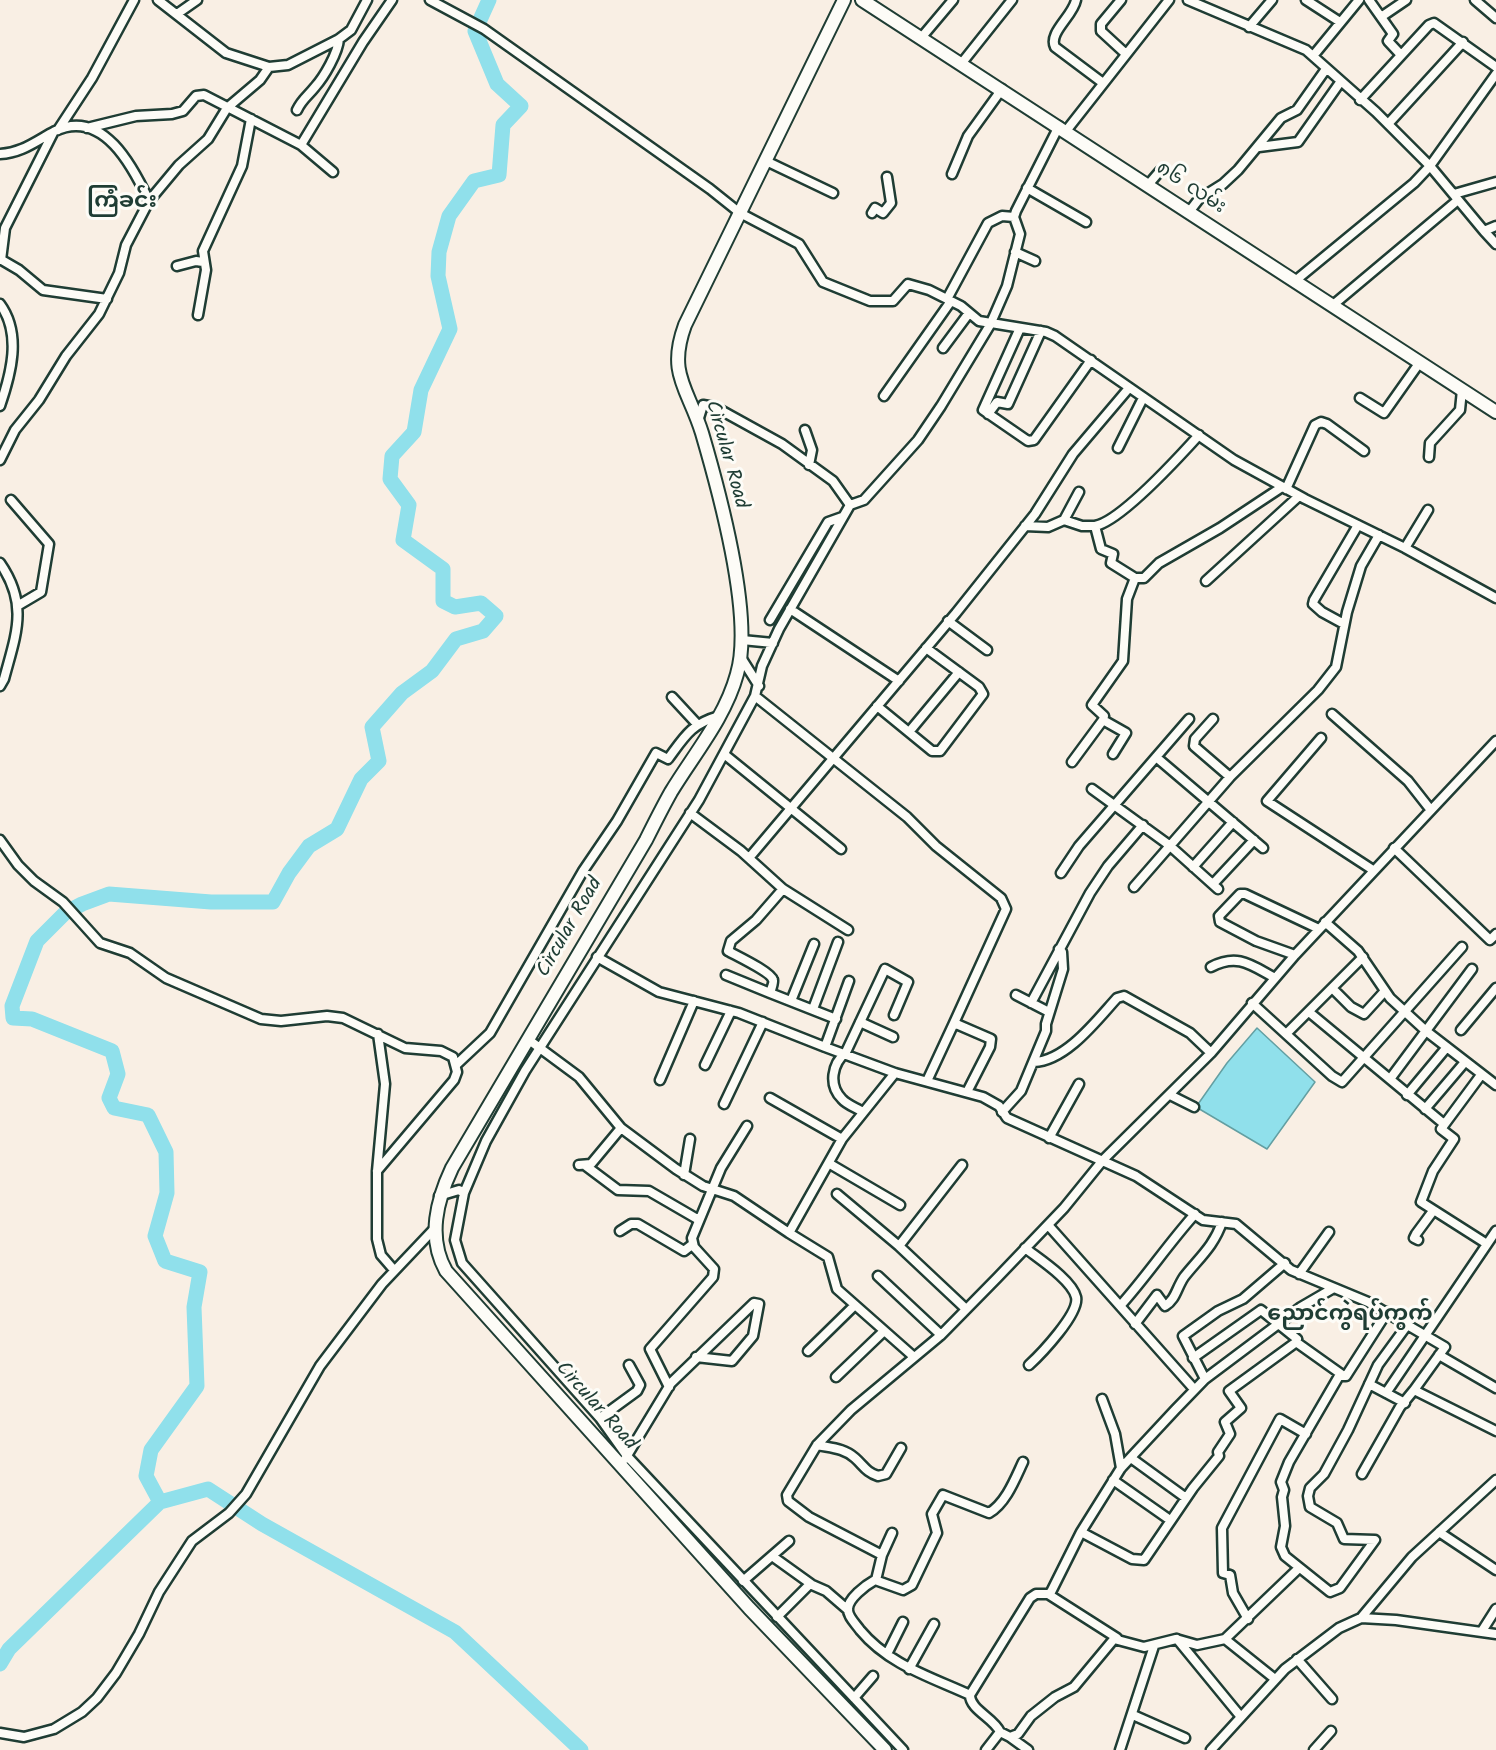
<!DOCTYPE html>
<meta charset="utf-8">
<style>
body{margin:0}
canvas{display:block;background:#f9efe4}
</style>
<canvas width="1496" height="1750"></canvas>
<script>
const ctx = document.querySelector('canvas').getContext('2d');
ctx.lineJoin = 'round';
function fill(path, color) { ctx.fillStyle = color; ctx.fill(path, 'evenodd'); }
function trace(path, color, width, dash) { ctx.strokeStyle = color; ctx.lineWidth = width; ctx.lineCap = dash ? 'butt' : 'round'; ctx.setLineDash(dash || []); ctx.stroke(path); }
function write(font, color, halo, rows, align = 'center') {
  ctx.font = font + ' Kalam,"Noto Sans Myanmar",sans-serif'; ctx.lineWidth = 6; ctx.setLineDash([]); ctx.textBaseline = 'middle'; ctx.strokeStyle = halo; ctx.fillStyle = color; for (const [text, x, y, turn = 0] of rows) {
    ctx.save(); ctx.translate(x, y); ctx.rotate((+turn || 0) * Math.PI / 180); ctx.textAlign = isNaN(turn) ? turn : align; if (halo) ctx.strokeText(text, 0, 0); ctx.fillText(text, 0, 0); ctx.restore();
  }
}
const water = new Path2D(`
 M1257 1028 1315 1082 1267 1149 1196 1107 1227 1063Z`);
fill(water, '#90e0eb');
trace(water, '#639fa2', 1.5);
trace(new Path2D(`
 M160 1502 146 1476 151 1450 197 1386 194 1307 200 1272 165 1261 155 1236 167 1193 166 1152 148 1115 114 1108 109 1098 118 1074 112 1051 32 1019 13 1018 12 1006 37 941 65 913 82 904 109 894 211 902H273L289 873 309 846 337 829 361 779 379 761 372 727 402 693 432 671 456 639 483 631 496 616 481 603 455 607 443 601V569L403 540 409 505 390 479 392 456 414 432 421 390 450 329 438 276 439 252 449 216 474 181 499 175 503 125 521 106 497 84 475 31 489 0
 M0 1664 9 1649 160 1502 208 1489 262 1524 455 1632 581 1750`), '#90e0eb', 15);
const street = new Path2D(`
 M158 0 226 53 269 67
 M430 0 484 29 710 189 740 213 799 244 823 282 870 301H893L908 284 929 290 961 306 979 321 1046 332 1055 336 1234 460 1305 499 1405 548 1496 598
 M1076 0C1073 16 1048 33 1055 47L1103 83
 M1121 0 1101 24V31L1126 54
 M1188 0 1306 50 1376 112 1430 166 1484 231 1496 226
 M1306 0 1340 22
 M1369 0 1393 34 1388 41 1401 55
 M1475 0 1496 18
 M177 14 197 0
 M1381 17 1406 0
 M1249 27 1272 0
 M921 38 953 0
 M1313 56 1359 0
 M961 64 1012 0
 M1360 100 1429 25 1434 23 1496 67
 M297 110C302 99 308 96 315 87 324 77 338 53 339 39
 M1388 124 1463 42
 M87 128 136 116 172 114 183 111 196 96 204 95 301 145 333 172
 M58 130 92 78 134 0
 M1066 131 1169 0
 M301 145 363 42 392 0
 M1259 147 1298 142 1341 81
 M0 154C22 153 36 141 55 131 103 108 133 167 149 201
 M766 161 833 193
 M952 174 968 136 1002 89
 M1148 185 1160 171
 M1027 188 1086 222
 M1454 194 1496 182
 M1189 212 1199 199 1223 184 1238 170 1281 118 1297 110 1326 69
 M872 213 875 208 883 213 891 203 887 177
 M1484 231 1496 244
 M1015 252 1035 261
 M0 259 19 270 43 290 107 299
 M1 260 5 228 53 133
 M177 266 196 261 203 262
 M1295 281 1414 183 1430 166 1496 74
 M947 299 988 223 1002 216 1014 217
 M0 304C22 334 11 374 0 406
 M1333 305 1458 200
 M198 315 206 270 203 251 242 166 251 119
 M1020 328 983 410 1028 441 1034 440 1091 360
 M943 348 969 313
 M884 396 951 301
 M1360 398 1384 413 1420 362
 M988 414 997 402 1008 404 1041 331
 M805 430 812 450 809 465
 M1118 448 1143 398
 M1429 457 1430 443 1460 410 1462 390
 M0 460 15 430 39 400 66 356 99 314 119 273 126 245 149 201 179 165 208 139 227 108 260 80 269 67 288 65 339 39 351 30 367 0
 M1286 489 1315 425 1321 422 1327 424 1364 451
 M11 500 49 544 41 592 19 605
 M850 505 864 500 918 440 941 406 990 325 1007 286 1020 234 1014 217 1016 211 1059 126
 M1064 520 1079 492
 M1025 526 1048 527 1064 520 1082 526H1095L1101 549 1113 554 1111 563 1135 578H1144L1159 563 1220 528 1282 487
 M1095 526C1121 521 1180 456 1199 435
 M1405 548 1428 510
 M0 563C29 605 16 634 4 679L0 686
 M1206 581 1299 496
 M790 609 899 681
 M770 620 828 522 842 517
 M948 621 987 650
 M1344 624 1322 612 1313 604 1314 600 1358 525
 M742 640 773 643
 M740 656 759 686
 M755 696 907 817 936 846 1001 898 1006 909 954 1023
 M672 697 697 724
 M877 706 932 751H940L983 694 979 687 926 648
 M1332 714 1408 781 1430 809
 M1213 719 1195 739 1194 746 1230 777
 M909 732 959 672
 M1321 738 1267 801 1373 870
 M724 754 841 849
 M1113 754 1126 733 1103 720 1104 716 1092 705 1123 661 1127 599 1135 578
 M1156 757 1263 848
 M1072 762 1103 720
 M1092 789 1169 845 1218 889
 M690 813 741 851 783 889 848 930
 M0 840 18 865 34 881 63 902 100 943 130 953 166 978 261 1019 281 1021 327 1016 343 1018 405 1048 441 1051 453 1057 457 1072 454 1080 377 1171
 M1394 848 1490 940 1496 934
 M749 858 956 613 1035 514 1073 454 1129 388
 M1193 867 1233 822
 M1061 873 1079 846 1189 719
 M1213 884 1254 840
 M1134 887 1230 777 1318 690 1336 667 1347 612 1361 566 1379 535
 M783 889 756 920 731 941 728 951C737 956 771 972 773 980 774 982 771 990 770 993L836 1019
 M1325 922 1358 951 1390 998 1426 1031 1496 1085
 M1295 955 1256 941 1220 922 1219 916 1240 894H1245L1319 929
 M597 957 659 992 739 1013 825 1047
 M1211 967C1238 953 1251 965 1275 978
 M726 975 770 993
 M849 981 825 1047 895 1073 983 1097 999 1106 1007 1118 1136 1176 1203 1220 1236 1224 1291 1270 1368 1302 1445 1347 1414 1390
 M1332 988 1351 1007 1364 1014 1384 992
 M1016 995 1049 1012
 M791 1001 814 944
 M1031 1003 1090 893 1108 866 1143 825
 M1252 1003 1332 1076 1342 1082 1462 947
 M813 1009 838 942
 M1309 1012 1444 1124
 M860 1022 893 1037
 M1461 1030 1496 988
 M1287 1033 1363 957
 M378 1034 385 1084 377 1171V1239L381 1255 394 1270
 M529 1040 579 1077 621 1128 676 1169 703 1186 734 1196 789 1233
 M1034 1062C1066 1061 1097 1020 1117 998L1124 996 1190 1033 1211 1053
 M457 1064 490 1033 583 871 617 821 656 753 668 759C685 736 691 724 719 716
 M705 1065 731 1011
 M895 1073 842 1139 789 1233 828 1257 837 1289 914 1357
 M1481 1075 1441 1129 1454 1139 1433 1171 1421 1202 1487 1244
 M1390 1079 1472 969
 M660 1080 694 1001
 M927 1081 954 1023 991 1039 990 1047 967 1092
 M1170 1095 1194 1107
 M1407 1095 1447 1047
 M770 1098 842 1139
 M724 1104 763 1022
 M1425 1109 1465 1062
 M863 1112C857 1108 847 1105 842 1099 828 1085 832 1064 846 1052L885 969 908 982 894 1015
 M1002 1112 1021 1091 1046 1031V1024L1063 969 1062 952 1059 949
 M1049 1138 1079 1084
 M830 1164 900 1205
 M579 1165 591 1164 621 1128
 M586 1166 618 1190 649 1191 699 1220
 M684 1175 690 1139
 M464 1193 486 1141 525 1071 699 800 755 696 762 666 779 629 850 505 833 481 782 444 715 407 703 405 698 421
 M837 1194 899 1246 966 1309
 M439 1196 459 1190 464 1193 455 1240 462 1263 600 1418 627 1456 903 1750
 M1048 1225 1194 1389
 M620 1231 631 1224H638L684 1251 693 1244
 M1418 1240 1414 1238 1416 1234 1433 1211
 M899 1246 962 1165
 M1025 1248C1039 1259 1072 1280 1076 1297 1080 1313 1041 1354 1029 1365
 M1299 1274 1329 1232
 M878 1276 941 1335
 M1120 1306C1147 1276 1168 1244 1195 1214
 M1387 1312 1346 1376H1339L1289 1462 1281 1482 1284 1490 1282 1497 1285 1526 1281 1547 1285 1556 1330 1592 1340 1588 1375 1540 1344 1539 1337 1523 1310 1507 1308 1496 1310 1488 1324 1474 1348 1430 1378 1365 1408 1324
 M1135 1324 1157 1295 1165 1306C1176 1299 1176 1289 1184 1277 1199 1258 1214 1246 1222 1222
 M1296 1342 1341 1374
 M808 1351 855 1305
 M1439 1355 1496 1388
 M836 1377 884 1331
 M1205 1379 1183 1336 1218 1311 1243 1299 1285 1263
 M1369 1384 1405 1403
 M669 1387 650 1349 713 1277 714 1269 694 1247 692 1238 721 1168 747 1126
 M1386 1393 1496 1231
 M1102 1399 1115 1434 1121 1468
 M600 1418 637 1391 640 1385 629 1365
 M817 1445C831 1448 844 1448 855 1458 864 1466 866 1472 878 1476L886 1474 901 1448
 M1131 1458 1186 1498
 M625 1459 671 1383 754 1303 759 1304 753 1336 732 1361 696 1357
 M1362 1474 1400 1407 1414 1390 1496 1431
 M1113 1480 1170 1520
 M1081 1532 1132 1559 1144 1560 1193 1488 1219 1456 1218 1452 1230 1434 1225 1422 1241 1408 1229 1391 1295 1343 1297 1339 1261 1310 1193 1358
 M1439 1532 1496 1570
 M882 1555 809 1517 788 1501 787 1495 817 1445 851 1410 941 1335 997 1278 1064 1208 1103 1160 1211 1053 1295 955 1496 741
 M772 1556 811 1584
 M876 1580 882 1555 892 1533
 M743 1581 789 1541
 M1048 1594 1117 1638
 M777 1617 810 1584 826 1591 848 1610
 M1361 1618 1412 1557 1496 1480
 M1248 1619 1233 1593 1230 1575 1223 1573 1222 1528 1280 1419 1306 1434
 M1482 1631 1496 1609
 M1177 1639 1241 1717
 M1225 1639 1275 1679
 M887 1654 903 1622
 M1297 1659 1332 1699
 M909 1669 934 1624
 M970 1695C931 1677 889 1665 860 1630 856 1624 848 1617 848 1610 847 1599 866 1585 875 1580L903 1590 912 1585 937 1533 932 1514 943 1495 989 1513C1006 1503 1015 1479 1023 1462
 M854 1698 873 1676
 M1133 1715 1185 1738
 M1000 1732 1010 1737 1018 1734 1031 1716 1055 1697 1074 1687 1114 1639 1144 1647 1176 1639 1197 1645 1225 1639 1299 1568
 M0 1733 24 1737 54 1729 82 1712 97 1698 116 1673 139 1634 159 1592 192 1541 229 1513 246 1494 320 1366 382 1284 436 1227
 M1010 1737 1028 1750
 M986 1750 1000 1732C994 1718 970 1710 970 1695L1030 1598 1036 1594H1048L1051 1592 1081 1532 1121 1468 1175 1410 1205 1379 1301 1307 1332 1289
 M1120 1750 1154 1646
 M1211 1750 1285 1669 1339 1628 1361 1618 1396 1620 1496 1634
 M1314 1750 1331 1731`);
const secondary = new Path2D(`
 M844 0 685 325C667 374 688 388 702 433 719 491 754 617 737 674 725 718 694 754 671 792 662 808 654 824 646 840L452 1168C437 1200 427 1237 446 1271L749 1608 885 1750
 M862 0 1496 412`);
trace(street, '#1f3d34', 13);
trace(secondary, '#1f3d34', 16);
trace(street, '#fdfcf7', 8);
trace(secondary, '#fdfcf7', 12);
write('20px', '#1f3d34', '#fdfcf7', [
 ["၈၆ လမ်း",1190,189,33],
 ["Circular Road",725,455,74],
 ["Circular Road",571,928,-60],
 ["Circular Road",595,1407,48]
]);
write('bold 22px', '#1f3d34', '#fdfcf7', [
 ["ကြံခင်း",122,203],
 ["ညောင်ကွဲရပ်ကွက်",1350,1316]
]);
</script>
